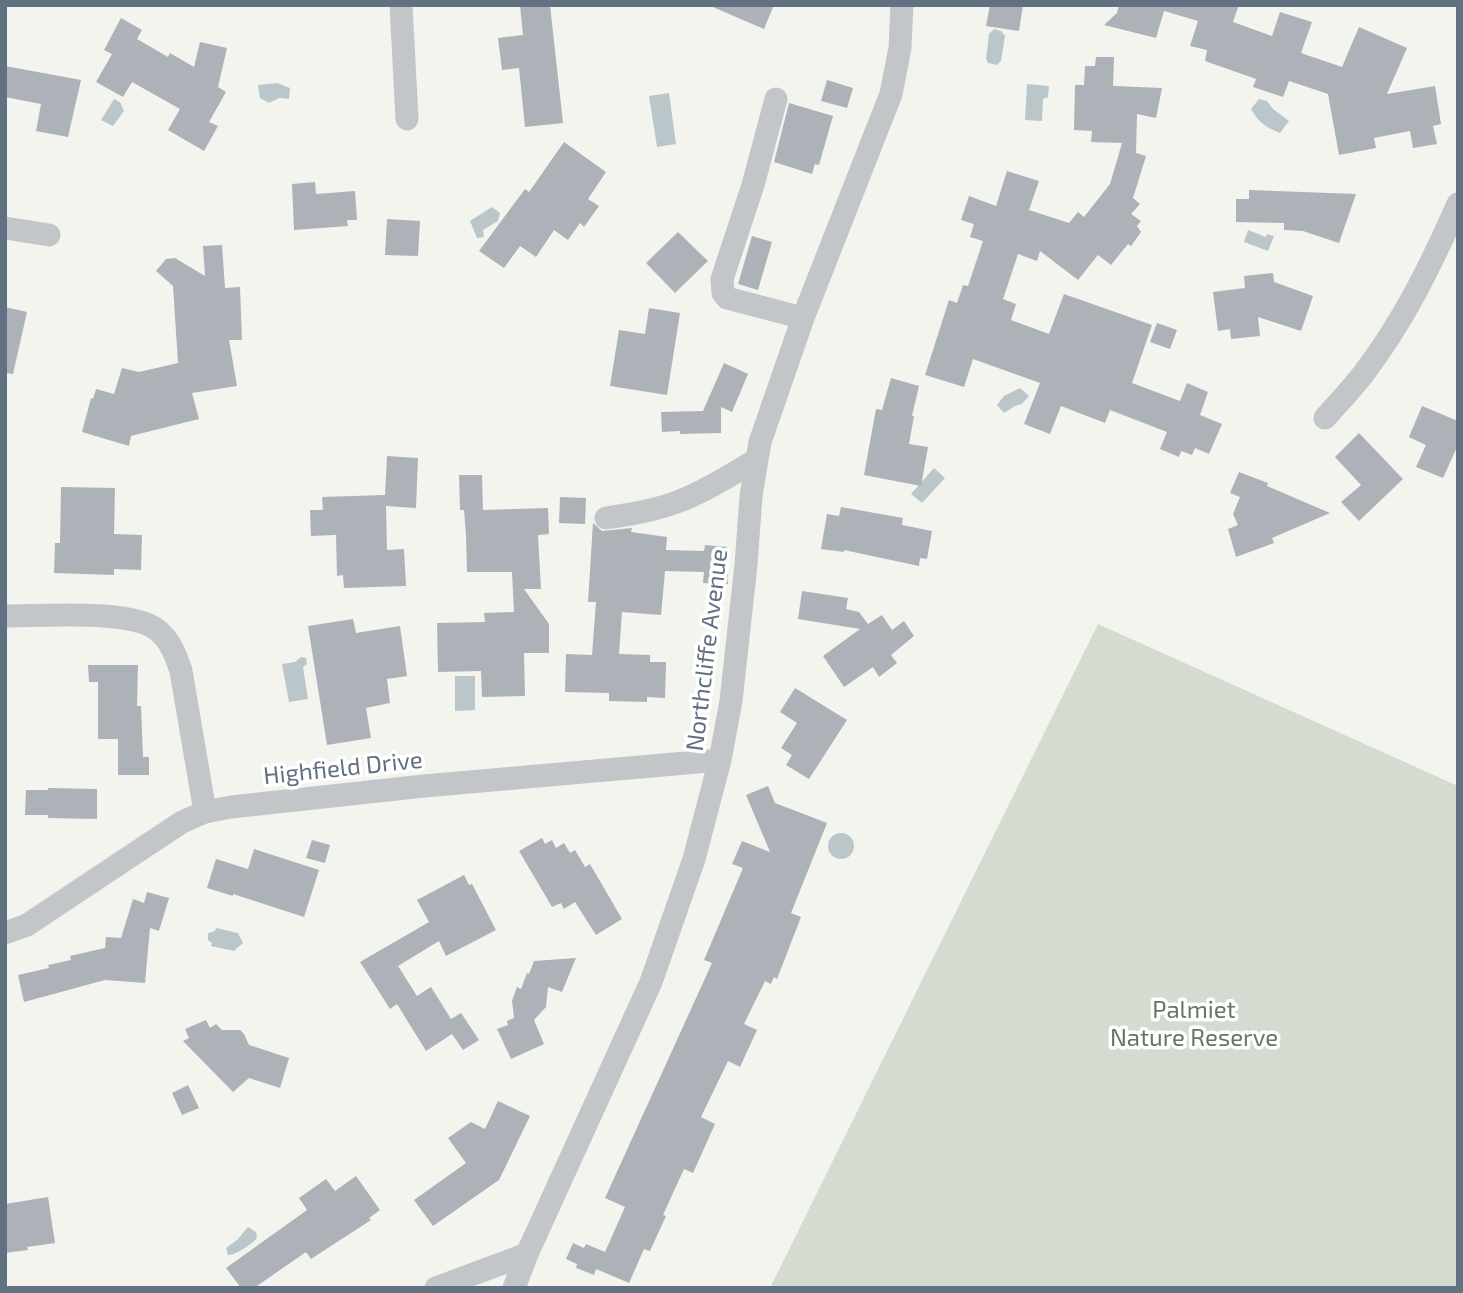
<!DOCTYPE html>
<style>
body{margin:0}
#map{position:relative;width:1463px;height:1293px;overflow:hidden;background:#f4f4ef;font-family:"Exo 2",sans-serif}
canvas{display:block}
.frame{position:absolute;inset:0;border:7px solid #627181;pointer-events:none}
</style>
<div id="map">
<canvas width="1463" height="1293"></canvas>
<div class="frame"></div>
</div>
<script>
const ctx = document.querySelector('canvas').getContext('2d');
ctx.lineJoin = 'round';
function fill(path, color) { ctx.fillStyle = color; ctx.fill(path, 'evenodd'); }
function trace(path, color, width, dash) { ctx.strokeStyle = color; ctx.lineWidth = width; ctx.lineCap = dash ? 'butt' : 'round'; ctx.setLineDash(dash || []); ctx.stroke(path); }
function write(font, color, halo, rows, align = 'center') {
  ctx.font = font + ' "Exo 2",sans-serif'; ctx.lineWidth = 7; ctx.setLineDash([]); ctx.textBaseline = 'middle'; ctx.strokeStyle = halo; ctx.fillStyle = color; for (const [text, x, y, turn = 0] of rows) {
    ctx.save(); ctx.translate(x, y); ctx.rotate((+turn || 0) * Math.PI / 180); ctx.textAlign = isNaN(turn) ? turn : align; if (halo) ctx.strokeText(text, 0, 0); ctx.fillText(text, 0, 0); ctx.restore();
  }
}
fill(new Path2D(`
 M1098 624 1458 786V1288H770Z`), '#d4dbd0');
fill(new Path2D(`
 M994 29 1001 31 1005 36 1001 61 997 65 988 63 986 59 989 34Z
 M277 83 290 88 289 99 279 98 269 103 260 98 258 85Z
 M1027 84 1049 86 1048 97 1043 99 1042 121 1025 120Z
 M669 93 676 144 657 147 649 96Z
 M114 99 120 102 124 111 113 126 101 120Z
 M1259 99 1267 101 1273 109 1289 121 1280 133C1267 128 1258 122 1251 109Z
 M492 207 500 213 498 221 483 230 484 237 477 238 470 221Z
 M1248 230 1266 237 1267 234 1274 236 1268 251 1244 242Z
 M1020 388 1029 396 1022 404 1015 406 1004 413 997 405 1004 396Z
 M934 468 945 478 922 503 911 494Z
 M301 657 306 658 307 664 303 667 308 699 289 702 282 664 295 662Z
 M455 676H475V710L455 711Z
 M828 846a13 13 0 1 1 26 0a13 13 0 1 1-26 0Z
 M216 928 238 933 243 943 234 951 211 946 212 943 208 940V933L215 931Z
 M248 1227 256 1232 257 1238C252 1244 236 1255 228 1255L226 1248 237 1240Z`), '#bbc6cb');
fill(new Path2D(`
 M520 5H550L563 123 525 127 519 68 502 70 498 38 523 35Z
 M708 5H774L764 29Z
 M990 5H1023L1019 31 986 26Z
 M1119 5H1239L1233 22 1272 36 1280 12 1312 22 1301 53 1342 67 1359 27 1407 48 1387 94 1435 86 1441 124 1433 126 1437 144 1413 148 1410 131 1374 138 1376 148 1339 155 1328 94 1289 81 1283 97 1253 87 1256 79 1205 61 1207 50 1190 46 1198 21 1164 11 1156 38 1104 25 1117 13Z
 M121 18 142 30 137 39 168 57 170 53 194 67 200 42 227 48 218 87 226 92 209 122 218 126 204 151 168 130 180 109 132 82 123 97 96 82 112 54 104 50Z
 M1096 57H1114L1113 86 1162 88 1156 118 1137 114 1136 153 1146 156 1133 198 1140 204 1131 214 1141 221 1137 226 1141 232 1131 246 1128 244 1111 265 1098 255 1078 280 1040 251 1037 261 1018 254 1003 299 1016 304 1011 320 1049 334 1064 294 1152 325 1132 383 1180 401 1187 383 1208 392 1200 415 1222 424 1209 454 1195 448 1192 455 1181 451 1179 457 1160 449 1167 432 1110 410 1105 423 1061 406 1050 434 1024 424 1040 383 973 359 964 387 925 375 949 300 957 303 963 285 968 286 983 241 970 237 974 224 961 220 969 196 996 206 1007 171 1039 181 1029 210 1069 223 1078 212 1084 217 1110 184 1122 143 1091 142 1092 131 1074 130 1075 85H1084L1085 66H1095Z
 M5 66 81 80 68 137 36 131 41 104 5 97Z
 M827 80 853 88 847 108 821 101Z
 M789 103 833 116 819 165 815 164 812 174 774 162Z
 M564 142 606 172 588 199 599 206 584 227 580 223 568 240 554 230 536 257 520 246 504 268 479 251 525 189 529 192Z
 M315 182 316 194 355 191 357 220H347L348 226 294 230 292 184Z
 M1249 190 1356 194 1339 243 1303 231 1284 230V223L1236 222V199H1249Z
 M387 219 420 221 418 256 385 255Z
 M678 232 708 261 675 293 646 263Z
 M752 236 772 242 758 290 738 284Z
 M222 245 225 288 240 287 242 340H229L237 386 192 393 199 419 131 436 129 446 82 432 91 398 93 399 96 389 114 394 122 368 139 372 178 363 173 286 156 271 166 259 175 258 205 276 203 246Z
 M1273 273 1274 282 1313 296 1301 331 1258 317 1260 336 1231 339 1230 329 1218 331 1213 292 1245 288 1244 276Z
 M5 307 27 312 13 374 5 373Z
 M649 308 680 313 667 395 610 386 619 330 645 334Z
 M1157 323 1177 330 1170 349 1150 342Z
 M724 363 748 374 732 412 721 407V433L680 434V431L662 432 661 412 703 411Z
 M891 378 919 386 912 416H914L909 444 928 447 921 486 864 475 876 409 882 410Z
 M1422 406 1458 421V445L1443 478 1416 467 1426 445 1409 437Z
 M1359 433 1403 479 1359 521 1341 502 1361 485 1335 457Z
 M387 456 418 458 416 508 386 506 387 550 404 549 406 586 344 588 343 575 337 576 336 535 311 536 310 510H323L322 497 385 495Z
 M1239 472 1268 483 1267 486 1330 513 1272 538 1274 543 1236 557 1228 529 1238 525 1233 514 1240 497 1230 493Z
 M459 475H482L483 510 548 508 549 534 538 535 541 589H524L549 624V653H524L525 696 482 697 481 671 438 672 437 623 485 622 484 613 514 612 512 572H467L466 535 464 510H460Z
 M61 487 115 488 114 534 142 535 141 570 114 569V575L54 573 55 543H60Z
 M560 497 586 498 585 524 559 523Z
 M841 507 903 518 902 525 932 531 927 559 920 558 919 566 844 550V552L821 549 827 514 839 516Z
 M593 523 602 531 632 528 631 532 667 537 666 550 704 551 705 545 727 547 728 584 703 583 704 572 665 571 661 615 622 612 619 654 650 655V662H666L665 698 647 697V702L609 701V693L565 692 566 654 592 655 596 602H588Z
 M802 591 848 598 846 609 859 612 868 624 882 615 892 630 904 621 914 636 891 655 897 663 879 677 873 667 844 687 823 656 860 629 798 619Z
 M353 619 356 633 400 626 407 676 387 679 390 703 366 708 371 738 327 745 308 626Z
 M88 665H138L137 706H141L143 757H149V775H118V739H98V682H89Z
 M795 688 847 720 809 779 786 765 792 755 781 748 797 723 780 712Z
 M768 786 775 803 827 823 791 913 801 917 777 979 774 977 771 984 765 981 744 1024 757 1030 740 1067 728 1061 701 1117 715 1124 693 1173 684 1169 663 1215 666 1216 650 1251 644 1249 629 1283 596 1269 594 1275 576 1268 577 1264 566 1259 573 1243 584 1248 586 1244 605 1252 625 1207 605 1198 712 963 704 960 743 868 732 864 742 841 770 852 746 795Z
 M48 788 97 789V819L48 818V815H25L26 790H48Z
 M542 838 545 844 552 840 556 848 564 843 570 853 575 850 585 867 590 864 622 919 596 935 575 902 564 909 561 903 552 907 519 851Z
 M312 840 330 845 325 863 306 858Z
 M254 849 319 870 304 917 233 894V896L207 888 216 859 248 869Z
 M464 875 469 885 472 884 496 930 446 956 439 941 398 966 417 996 431 987 451 1019 461 1013 479 1040 463 1050 452 1034 426 1051 397 1004 390 1009 360 962 429 922 417 900Z
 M147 892 169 898 159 931 150 928 145 983 105 980 24 1002 18 975 49 968 48 965 71 960 70 956 105 948 106 937 121 938 133 899 144 903Z
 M576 958 562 992 548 987 546 1007 534 1020 544 1044 511 1059 497 1029 508 1025 507 1021 514 1018 512 1001 517 987 521 989 527 973 529 974 534 961Z
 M206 1020 210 1028 216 1024 222 1030H240L244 1034 249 1045 289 1058 280 1088 249 1078 233 1092 183 1041 189 1038 185 1029Z
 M188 1085 199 1108 182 1115 172 1093Z
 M498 1101 530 1116 499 1180 433 1226 414 1200 466 1163 448 1138 471 1122 485 1129Z
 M356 1176 380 1210 369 1218 371 1220 311 1259 306 1252 254 1288H241L226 1268 307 1210 299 1198 326 1179 335 1191Z
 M48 1197 55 1243 27 1247 28 1250 5 1253V1204Z`), '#acb2b8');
trace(new Path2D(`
 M401 5 407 119
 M776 99 753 185 722 279 723 293 727 298 803 318
 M5 228 49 235
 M1325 418C1338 403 1352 389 1364 373 1403 322 1432 263 1458 204
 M606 518C632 514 658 510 682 500 708 490 732 474 756 460
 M5 616C41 616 129 609 156 629 170 639 176 656 181 671L205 812
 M5 933 27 925 182 822 205 812 231 807 424 786 720 760
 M436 1288 527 1254
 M514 1288 527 1254 651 982 694 859 720 760 731 701 746 565 751 496 760 442 803 318 891 94 900 48 902 5`), '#c3c6c9', 23);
write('24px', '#627181', '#fff', [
 ["Northcliffe Avenue",707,650,-83],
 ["Highfield Drive",343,768,-6]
]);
write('24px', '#647861', '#fff', [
 ["Palmiet",1194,1010],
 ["Nature Reserve",1194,1038]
]);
</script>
